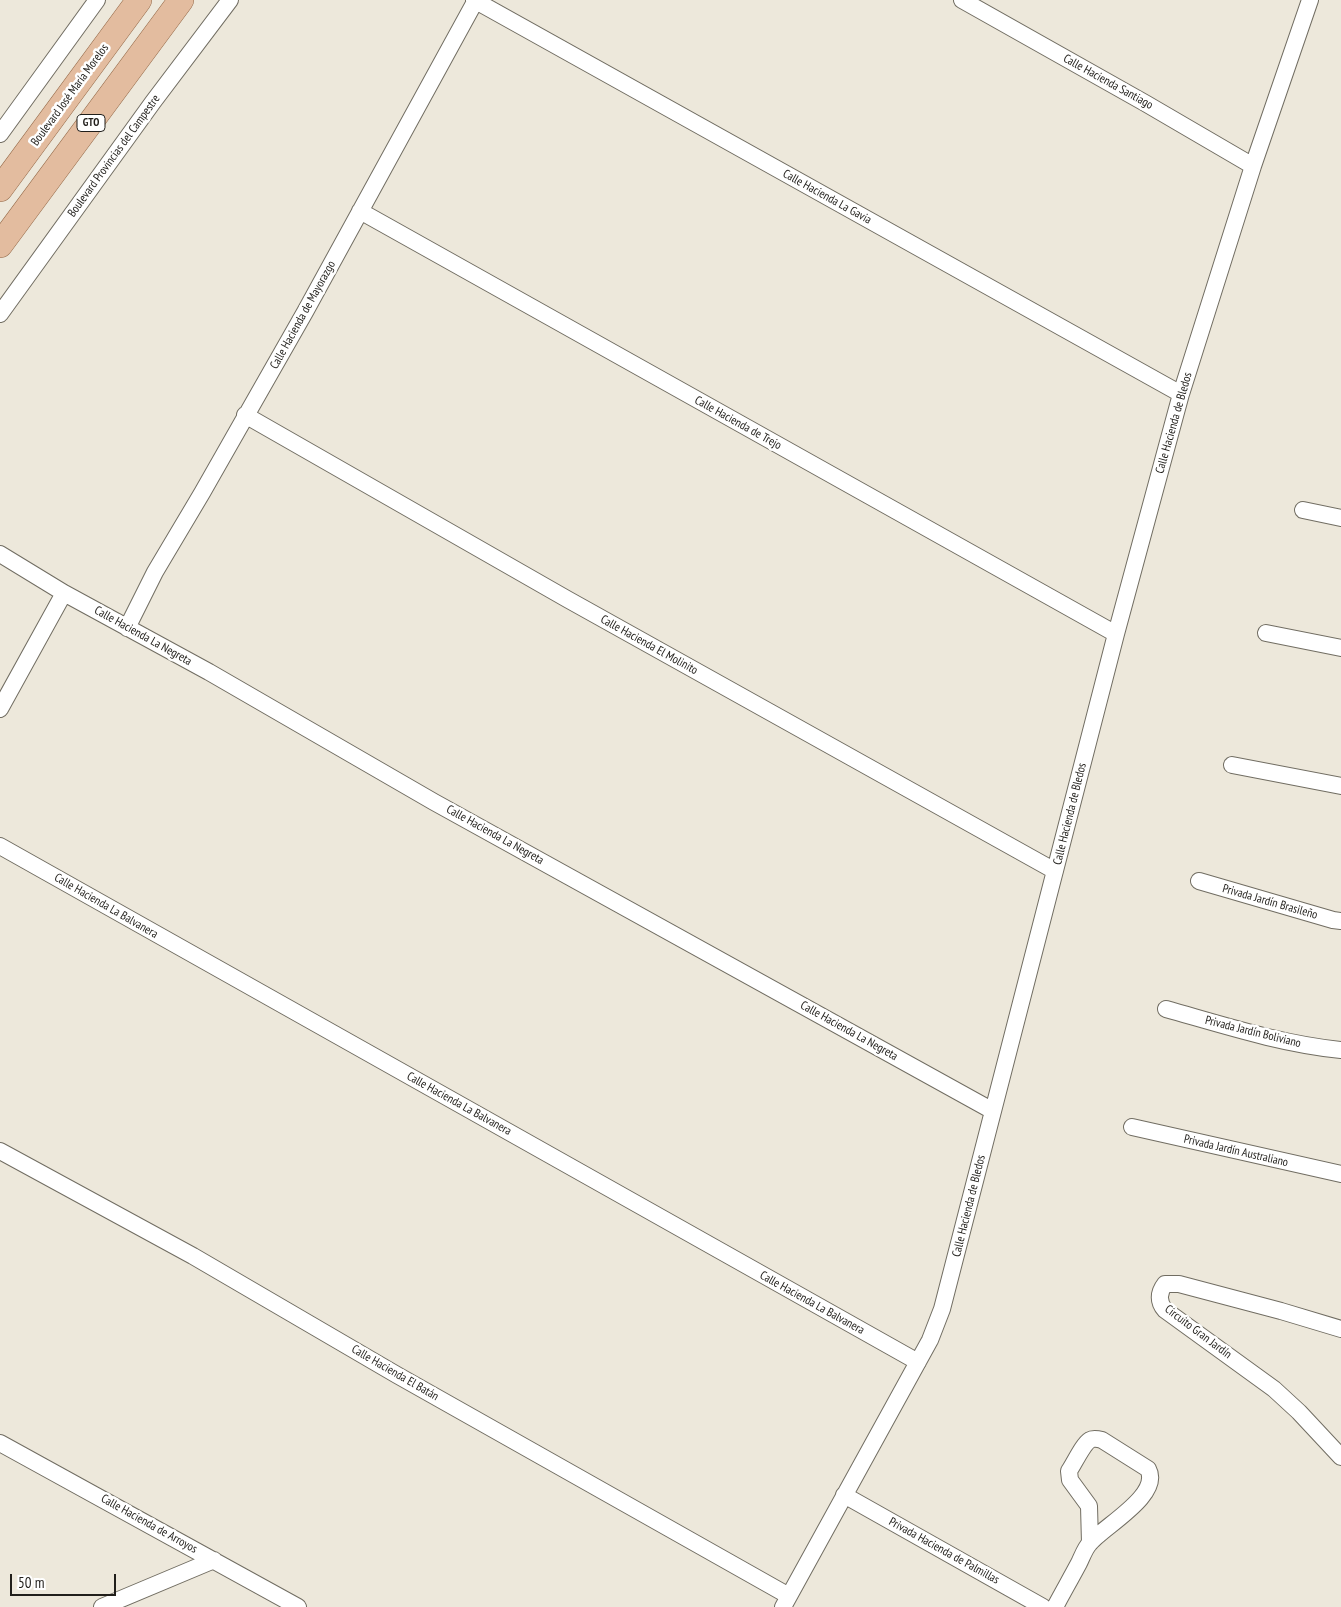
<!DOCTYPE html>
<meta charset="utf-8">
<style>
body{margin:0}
#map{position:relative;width:1341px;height:1607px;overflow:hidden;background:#ede8db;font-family:"PT Sans Narrow",sans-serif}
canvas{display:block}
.scale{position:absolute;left:10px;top:1574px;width:106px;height:22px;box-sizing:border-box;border:2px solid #211f1b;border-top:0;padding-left:6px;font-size:15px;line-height:18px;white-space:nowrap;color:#211f1b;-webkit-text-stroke:4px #fff;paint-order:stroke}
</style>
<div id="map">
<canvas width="1341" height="1607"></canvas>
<div class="scale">50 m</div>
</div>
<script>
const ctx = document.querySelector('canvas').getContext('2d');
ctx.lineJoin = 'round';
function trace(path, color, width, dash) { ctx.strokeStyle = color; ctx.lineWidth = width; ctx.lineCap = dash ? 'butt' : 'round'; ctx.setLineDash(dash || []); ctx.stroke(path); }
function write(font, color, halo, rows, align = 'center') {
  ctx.font = font + ' "PT Sans Narrow",sans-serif'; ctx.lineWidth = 5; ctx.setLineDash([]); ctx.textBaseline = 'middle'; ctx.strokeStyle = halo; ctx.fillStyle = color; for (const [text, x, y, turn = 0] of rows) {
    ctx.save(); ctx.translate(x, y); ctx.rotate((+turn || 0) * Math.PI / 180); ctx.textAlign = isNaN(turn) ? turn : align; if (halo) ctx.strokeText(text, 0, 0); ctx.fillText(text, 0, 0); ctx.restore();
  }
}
const minor = new Path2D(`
 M474 0 1181 394
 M962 0 1145 103 1253 166
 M0 134 97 0
 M360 211 1116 634
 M0 314 153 102 230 0
 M245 415 567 599 1055 871
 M1303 510 1341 518
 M0 554 64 593 209 672 434 802 993 1111
 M127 628 155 572 202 493 305 312 476 0
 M1266 633 1341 648
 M0 709 64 593
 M1232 765 1341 786
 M0 846 918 1362
 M1199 881 1333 920 1341 921
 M1166 1009C1223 1025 1281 1044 1341 1050
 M1132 1127 1341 1174
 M0 1151 193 1256 397 1375 789 1596
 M1341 1329 1281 1311 1179 1284H1165C1158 1293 1158 1302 1165 1310L1274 1389 1299 1412 1341 1457
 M0 1443 298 1607
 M844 1495 1043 1607
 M102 1607 214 1560
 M783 1607 930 1340 942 1309 1116 634 1181 394 1253 166 1310 0
 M1055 1607C1063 1592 1071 1578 1079 1563 1082 1557 1085 1548 1090 1543 1104 1526 1162 1495 1148 1469L1102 1440C1098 1439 1093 1438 1090 1440 1083 1444 1074 1464 1069 1471L1070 1480 1089 1506 1090 1543`);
const primary = new Path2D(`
 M0 189 139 0
 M0 245 181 0`);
trace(minor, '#716d62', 18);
trace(primary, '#936847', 26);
trace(minor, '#fff', 16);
trace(primary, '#e3bc9f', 25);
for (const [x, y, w] of [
 [91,123,28]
]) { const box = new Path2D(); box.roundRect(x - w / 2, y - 8.5, w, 17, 4); ctx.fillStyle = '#fff'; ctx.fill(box); trace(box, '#211f1b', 1); }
write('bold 11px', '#211f1b', null, [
 ["GTO",91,123]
]);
write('12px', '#211f1b', '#fff', [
 ["Calle Hacienda Santiago",1108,82,29],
 ["Boulevard José María Morelos",70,95,-54],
 ["Boulevard Provincias del Campestre",114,156,-54],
 ["Calle Hacienda La Gavia",827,197,29],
 ["Calle Hacienda de Mayorazgo",303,315,-61],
 ["Calle Hacienda de Trejo",738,423,29],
 ["Calle Hacienda de Bledos",1174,423,-74],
 ["Calle Hacienda La Negreta",143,636,29],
 ["Calle Hacienda El Molinito",649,645,29],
 ["Calle Hacienda de Bledos",1070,814,-76],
 ["Calle Hacienda La Negreta",495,835,29],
 ["Privada Jardín Brasileño",1270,902,16],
 ["Calle Hacienda La Balvanera",106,906,30],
 ["Calle Hacienda La Negreta",849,1031,29],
 ["Privada Jardín Boliviano",1253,1032,14],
 ["Calle Hacienda La Balvanera",459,1104,29],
 ["Privada Jardín Australiano",1236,1151,13],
 ["Calle Hacienda de Bledos",969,1206,-76],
 ["Calle Hacienda La Balvanera",812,1303,29],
 ["Circuito Gran Jardín",1198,1332,37],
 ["Calle Hacienda El Batán",395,1373,30],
 ["Calle Hacienda de Arroyos",149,1524,29],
 ["Privada Hacienda de Palmillas",944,1551,29]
]);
</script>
